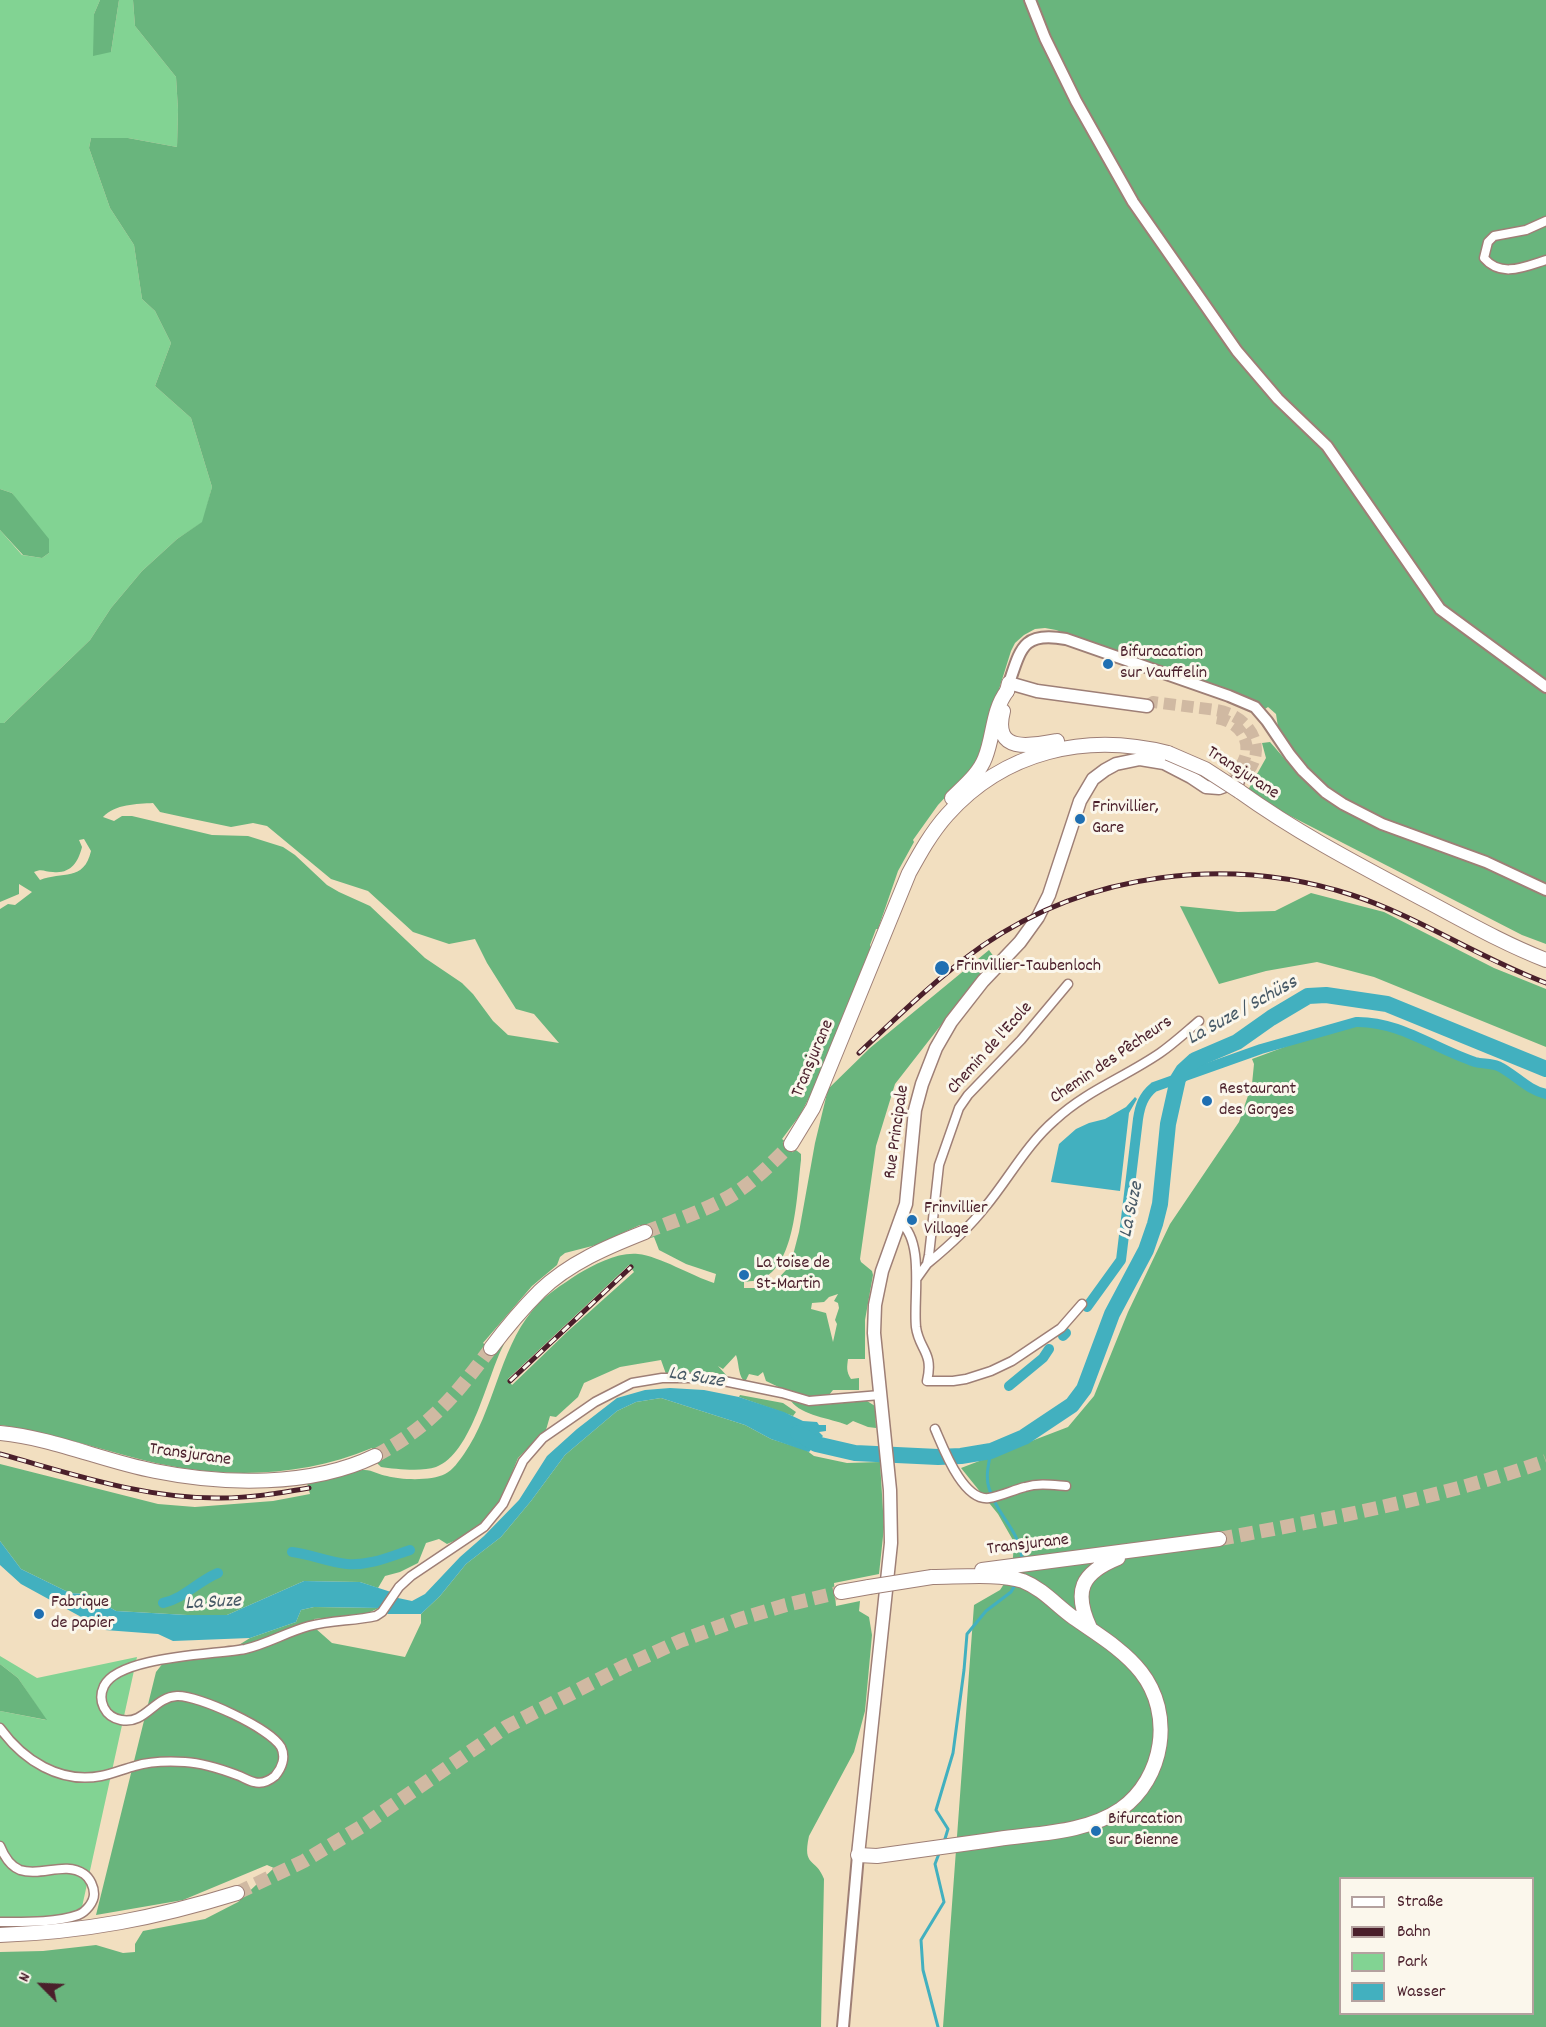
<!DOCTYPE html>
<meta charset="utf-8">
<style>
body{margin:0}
#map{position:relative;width:1546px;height:2027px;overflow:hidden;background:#f2dfc0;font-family:Dekko,sans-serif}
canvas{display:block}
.legend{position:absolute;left:1339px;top:1877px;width:195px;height:138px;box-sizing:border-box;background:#fbf7ec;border:2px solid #b4a19f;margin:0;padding:8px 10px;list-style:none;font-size:18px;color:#4a1f2b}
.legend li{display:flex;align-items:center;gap:12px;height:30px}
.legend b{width:30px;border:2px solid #b4a19f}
.north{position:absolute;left:12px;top:1955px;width:60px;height:60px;-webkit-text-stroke:4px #fbf7ec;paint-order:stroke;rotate:294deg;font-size:16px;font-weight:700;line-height:24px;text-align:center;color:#4a1f2b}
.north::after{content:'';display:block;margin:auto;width:21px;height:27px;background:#4a1f2b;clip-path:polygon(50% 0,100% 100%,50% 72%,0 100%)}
</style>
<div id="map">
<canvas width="1546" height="2027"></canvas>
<ul class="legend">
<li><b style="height:8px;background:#fff"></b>Straße</li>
<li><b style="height:8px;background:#4a1f2b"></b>Bahn</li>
<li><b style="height:16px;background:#82d393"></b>Park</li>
<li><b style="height:16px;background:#42b0bf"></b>Wasser</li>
</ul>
<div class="north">N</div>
</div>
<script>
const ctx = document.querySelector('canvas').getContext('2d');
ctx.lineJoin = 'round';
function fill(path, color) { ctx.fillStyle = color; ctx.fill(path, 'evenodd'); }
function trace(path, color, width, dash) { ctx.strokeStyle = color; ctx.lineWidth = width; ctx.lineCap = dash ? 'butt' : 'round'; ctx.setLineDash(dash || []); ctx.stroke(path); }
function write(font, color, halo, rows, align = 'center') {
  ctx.font = font + ' Dekko,sans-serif'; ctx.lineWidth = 6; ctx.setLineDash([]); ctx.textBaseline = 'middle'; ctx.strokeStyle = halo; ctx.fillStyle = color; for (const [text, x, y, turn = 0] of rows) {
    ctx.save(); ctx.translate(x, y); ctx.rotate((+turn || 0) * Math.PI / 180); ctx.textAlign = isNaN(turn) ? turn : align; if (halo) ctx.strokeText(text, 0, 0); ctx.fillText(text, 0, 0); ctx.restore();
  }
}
fill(new Path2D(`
 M0 0H100L94 14 111 52 119 0H133L135 26 176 77 178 110 177 147 128 138H91L89 148 110 208 134 245 142 299 155 311 171 343 155 386 191 418 212 487 203 522 177 539 142 571 111 608 90 640 4 723H0V530L22 555 42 558 49 553 12 493 0 489Z
 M0 1656 37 1678 137 1657 80 1916 0 1923V1711L46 1720 18 1678 0 1664Z`), '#82d393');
fill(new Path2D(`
 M100 0H119L111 52 93 56 94 14Z
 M133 0H1546V944L1522 935 1271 806 1248 790 1266 758 1262 743 1270 742 1290 765 1296 753 1278 727 1276 714 1268 707 1265 709 1250 698 1056 630 1045 628 1035 629 1024 635 1015 643 1011 651 990 718 979 761 938 805 913 840 914 842 898 871 878 929H876L870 945 871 948 811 1098H809L800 1115 782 1139 801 1154V1160C797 1192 796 1257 767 1276 760 1281 751 1281 744 1282V1288H760L774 1283 787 1269 792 1259 799 1232 815 1143 828 1089 870 1048 989 950 994 957 895 1084 876 1146 860 1259 861 1262 872 1271 873 1275 865 1320V1359H848C847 1367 846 1371 851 1379L859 1378V1390H833L825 1400C805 1399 784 1390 766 1381L763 1372 758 1376 749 1374 746 1380H743C738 1373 739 1363 736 1355L723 1369 718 1366 727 1376 712 1372 666 1374 661 1360 620 1367 584 1383 578 1397 556 1417 550 1416 546 1430 518 1458 501 1500 482 1523 468 1535 447 1544 439 1539 426 1543 418 1563 400 1572 385 1576 378 1588 360 1582 304 1581 227 1615H187L116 1611 87 1594 70 1593 21 1569 0 1541V1464L158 1504 195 1507 273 1501 310 1494 307 1483C321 1480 352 1470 365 1470 372 1470 380 1475 387 1476 401 1480 432 1481 445 1474 453 1470 459 1461 464 1454 494 1411 499 1351 532 1311 544 1295 562 1285 578 1274 595 1264 618 1252 638 1254 659 1256 692 1276 714 1283L716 1274 686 1264 659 1250 654 1237 646 1239 640 1225 596 1245 565 1253 560 1257 557 1265 532 1286 483 1343 495 1352 504 1342V1344C487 1376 472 1454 436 1467 422 1472 395 1469 381 1467L376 1462 372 1448C300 1478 222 1479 147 1461 98 1449 50 1432 0 1425V909L8 904 15 905 32 892 19 884V894L0 902V723H4L90 640 111 608 142 571 177 539 202 522 212 487 191 418 155 386 171 343 155 311 142 299 134 245 110 208 89 148 91 138H128L177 147 178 110 176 77 135 26ZM153 803 160 812 183 817 231 827 253 823 267 826 331 879 368 891 413 932 449 944 475 939 487 963 516 1009 534 1014 559 1043 508 1035 493 1021 473 994 462 983 425 958 370 906 339 892 327 885 295 855 283 847 248 836 212 835 132 816H122L114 821 103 817C115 804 137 804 153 803ZM84 839 91 851C84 882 62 871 40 880L34 872C42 868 45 872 53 872 70 874 78 863 82 847L79 840ZM629 1265 634 1272 567 1332 512 1385 508 1379ZM838 1294 834 1301 838 1303 839 1308 835 1320 837 1324 833 1342 826 1313 811 1309 812 1303 824 1302 829 1297Z
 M0 489 12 493 49 539V553L42 558 23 555 0 530Z
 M1311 893 1384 912 1494 968 1546 989V1047L1374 977 1317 962 1266 971 1219 984 1180 906 1238 912 1275 911Z
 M1344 1025 1386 1027 1409 1033 1497 1067 1531 1092 1546 1097V2027H943L974 1605 1000 1590 1012 1572 1014 1542 998 1514 961 1468 1068 1427 1094 1396 1128 1312 1170 1224 1239 1122 1252 1084 1254 1064 1252 1059ZM1340 1878H1532V2014H1340Z
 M740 1395 783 1403 796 1412 793 1416 739 1397Z
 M661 1398 745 1425 771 1439 806 1450 814 1456 847 1463 880 1462 884 1527 879 1574 834 1583 836 1606 860 1601 859 1611 869 1617 872 1635 865 1711 854 1752 809 1836C802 1868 816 1857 824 1879L821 2027H0V1952L43 1951 96 1945 123 1953 135 1952V1944L143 1931 205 1919 238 1902 274 1868 267 1865 183 1900 96 1915 156 1672 167 1658 234 1648 250 1638 296 1622 301 1610 314 1607 379 1608 366 1614 314 1619 315 1628 332 1643 405 1657 421 1623V1614L440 1596 466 1564 501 1537 531 1501 565 1455 617 1411 636 1402Z
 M791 1401 809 1406 867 1401 875 1406 876 1428 868 1427 853 1421 847 1425C830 1418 802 1416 791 1401Z
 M0 1664 18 1678 47 1720 0 1711Z`), '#69b57d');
fill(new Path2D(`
 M1135 1097 1137 1099 1129 1113 1120 1191 1051 1182 1059 1144 1076 1129 1089 1123 1105 1119 1126 1107Z
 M670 1388 704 1390 739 1397 784 1412 803 1421 817 1422 819 1425H826V1431L819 1432 823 1436 809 1452 771 1439 745 1425 661 1398 636 1402 617 1411 565 1455 531 1501 501 1537 466 1564 440 1596 421 1614H388L379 1608 314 1607 301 1610 296 1622 250 1638 173 1641 158 1634 105 1630 21 1584 0 1565V1541L21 1569 70 1593 87 1594 116 1611 187 1615H227L304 1581 360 1582 391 1592 398 1598 412 1601 425 1594 460 1557 484 1536 519 1500 547 1456 577 1429 617 1398 645 1390Z`), '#42b0bf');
trace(new Path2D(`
 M991 1451C989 1463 985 1476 989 1488 996 1515 1020 1529 1022 1560
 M944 1842 948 1829 936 1810 953 1753 964 1670 967 1634 986 1611 1011 1592 1016 1583
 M938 2027 923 1970 921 1940 944 1902 935 1864 940 1851`), '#42b0bf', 3);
trace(new Path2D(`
 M1087 1307 1121 1260 1138 1119C1140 1106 1143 1096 1154 1087L1261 1049 1356 1022C1399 1021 1435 1049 1475 1062 1482 1064 1491 1063 1498 1066 1515 1074 1527 1090 1546 1094
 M1063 1336 1066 1333
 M1009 1386 1043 1358 1049 1349
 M292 1552C310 1554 328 1562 347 1564 369 1566 389 1557 410 1550
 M163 1603C185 1598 198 1581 218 1573`), '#42b0bf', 10);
trace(new Path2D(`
 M798 1433 816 1444 855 1453 938 1457 961 1456 991 1451 1024 1437 1072 1405 1084 1389 1112 1314 1146 1250 1155 1224 1160 1204 1168 1124 1178 1079 1183 1071 1195 1060 1237 1042 1271 1018 1308 996 1326 995 1387 1004 1546 1069`), '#42b0bf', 16);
trace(new Path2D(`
 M1147 706 1153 702 1216 710C1254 716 1272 756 1238 781
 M1217 718C1249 724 1257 756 1231 776`), '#d0b9a2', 12, [12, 6]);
trace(new Path2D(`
 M645 1232C672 1222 701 1212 727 1198 752 1184 771 1164 791 1144
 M375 1456C431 1426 454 1397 491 1348
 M1219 1539C1330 1519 1440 1498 1546 1461
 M237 1893 304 1861 364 1825 506 1727 625 1666 680 1641 740 1619 786 1605 841 1592`), '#d0b9a2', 14, [14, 7]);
const minor = new Path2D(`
 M1546 221 1526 230 1494 236 1488 242 1484 258C1501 278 1524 267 1546 260
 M900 1222C925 1242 913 1298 916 1327 919 1350 934 1352 927 1381H953L966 1379 991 1371 1012 1361 1061 1328 1082 1304
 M927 1264C949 1246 969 1228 986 1206 1009 1178 1027 1144 1055 1120 1086 1091 1125 1077 1160 1053 1173 1044 1186 1032 1199 1021
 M917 1278 927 1264 929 1255 939 1165 959 1108 968 1095 1021 1040 1068 984
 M935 1429C943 1447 963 1502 989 1498 1001 1496 1013 1490 1025 1487 1039 1483 1052 1485 1066 1486
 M0 1728C23 1760 60 1784 101 1776 112 1774 124 1769 135 1766 151 1761 168 1761 185 1762 202 1763 221 1769 237 1775 243 1777 248 1781 254 1782 261 1784 269 1781 275 1776 282 1768 286 1757 281 1747 270 1728 198 1695 177 1696 154 1697 145 1725 121 1720 105 1717 97 1701 104 1686 119 1656 213 1655 245 1649 267 1644 287 1632 309 1626 331 1620 354 1621 376 1616L382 1612 399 1587 411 1576 484 1527 503 1504 523 1461 543 1438 595 1402 632 1383 662 1378H709L782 1393 809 1401 880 1395
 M0 1846C4 1856 10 1866 20 1870 41 1877 65 1861 84 1874 90 1878 94 1887 94 1894 94 1902 86 1912 78 1915 56 1923 23 1922 0 1922`);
const tertiary = new Path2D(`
 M1030 0 1045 38 1076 101 1133 202 1237 351 1278 399 1327 446 1440 609 1546 687
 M1009 683C1021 648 1023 631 1066 639L1229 696 1255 707 1267 721 1290 755 1303 771 1325 792 1343 804 1382 824 1486 862 1546 890
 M843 2027 858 1855`);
const secondary = new Path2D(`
 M1009 683 1037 691 1147 706
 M858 1855 891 1543 890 1490 874 1333 875 1305 882 1271 906 1204 915 1110 922 1084 936 1048 951 1022 983 981 1020 942 1038 917 1049 895 1080 801 1093 779 1105 770 1116 764 1140 759 1164 763 1191 777 1206 787 1219 788 1238 781`);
const primary = new Path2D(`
 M1003 711C992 754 1031 746 1057 741
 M1239 791C1296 832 1357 864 1419 897 1461 919 1502 943 1546 960
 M952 798C964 786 979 774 985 758 994 736 992 711 1007 691
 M791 1144 813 1108 909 873C920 853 931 833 947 815 1004 751 1086 732 1168 753
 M491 1348C506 1328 522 1309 540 1291 569 1263 607 1247 645 1232
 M0 1433C53 1438 103 1461 155 1471 224 1485 311 1487 375 1456
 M982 1570 1219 1539
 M841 1592 869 1587
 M1090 1628C1073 1591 1081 1573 1118 1558
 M858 1855 877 1856C918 1850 958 1845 998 1839 1039 1833 1086 1833 1121 1809 1164 1778 1174 1714 1141 1672 1124 1650 1097 1634 1074 1618 1057 1606 1043 1589 1023 1581 1000 1573 958 1577 932 1577
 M0 1935C84 1932 156 1918 237 1893`);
const trunk = new Path2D(`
 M1007 691 1009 683`);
trace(minor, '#9e7f76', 11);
trace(tertiary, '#9e7f76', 14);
trace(secondary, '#9e7f76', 15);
trace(primary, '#9e7f76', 16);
trace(trunk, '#9e7f76', 16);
trace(minor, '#fff', 8);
trace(tertiary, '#fff', 10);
trace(secondary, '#fff', 12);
trace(primary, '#fff', 14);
trace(trunk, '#fff', 14);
const rail = new Path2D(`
 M859 1053C898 1016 938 977 982 946 1089 872 1229 855 1352 895 1419 917 1479 958 1546 983
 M510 1381 631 1267
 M0 1454C73 1474 145 1499 221 1498 251 1498 280 1493 309 1488`);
trace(rail, '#4a1f2b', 5);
trace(rail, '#fbf7ec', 3, [9]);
const primaryBridge = new Path2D(`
 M1168 753 1205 769 1239 791
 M869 1587 932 1577`);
trace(primaryBridge, '#9e7f76', 16, []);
trace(primaryBridge, '#fff', 14);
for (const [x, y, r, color] of [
 [1108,664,6,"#1f6fb2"],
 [1080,819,6,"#1f6fb2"],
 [942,968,8,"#1f6fb2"],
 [1207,1101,6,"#1f6fb2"],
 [912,1220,6,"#1f6fb2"],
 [744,1275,6,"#1f6fb2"],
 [39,1614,6,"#1f6fb2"],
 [1096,1831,6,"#1f6fb2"]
]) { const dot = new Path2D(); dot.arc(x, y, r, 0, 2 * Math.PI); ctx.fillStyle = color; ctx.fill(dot); trace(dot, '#fbf7ec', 2); }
write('18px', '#4a1f2b', '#fbf7ec', [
 ["Bifuracation",1120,654],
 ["sur Vauffelin",1120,675],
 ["Frinvillier,",1092,809],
 ["Gare",1092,830],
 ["Frinvillier-Taubenloch",956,968],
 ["Restaurant",1219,1091],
 ["des Gorges",1219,1112],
 ["Frinvillier",924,1210],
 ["Village",924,1231],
 ["La toise de",756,1265],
 ["St-Martin",756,1286],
 ["Fabrique",51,1604],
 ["de papier",51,1625],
 ["Bifurcation",1108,1821],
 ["sur Bienne",1108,1842]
], 'left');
write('18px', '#4a1f2b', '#fbf7ec', [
 ["Transjurane",1242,774,33],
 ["Chemin de l'Ecole",991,1049,-48],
 ["Transjurane",814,1059,-67],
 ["Chemin des Pêcheurs",1112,1061,-34],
 ["Rue Principale",898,1132,-82],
 ["Transjurane",190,1456,8],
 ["Transjurane",1028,1546,-7]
]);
write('italic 20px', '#475966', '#fbf7ec', [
 ["La Suze / Schüss",1243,1012,-29],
 ["La Suze",1133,1210,-78],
 ["La Suze",696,1379,9],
 ["La Suze",213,1604,-3]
]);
</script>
